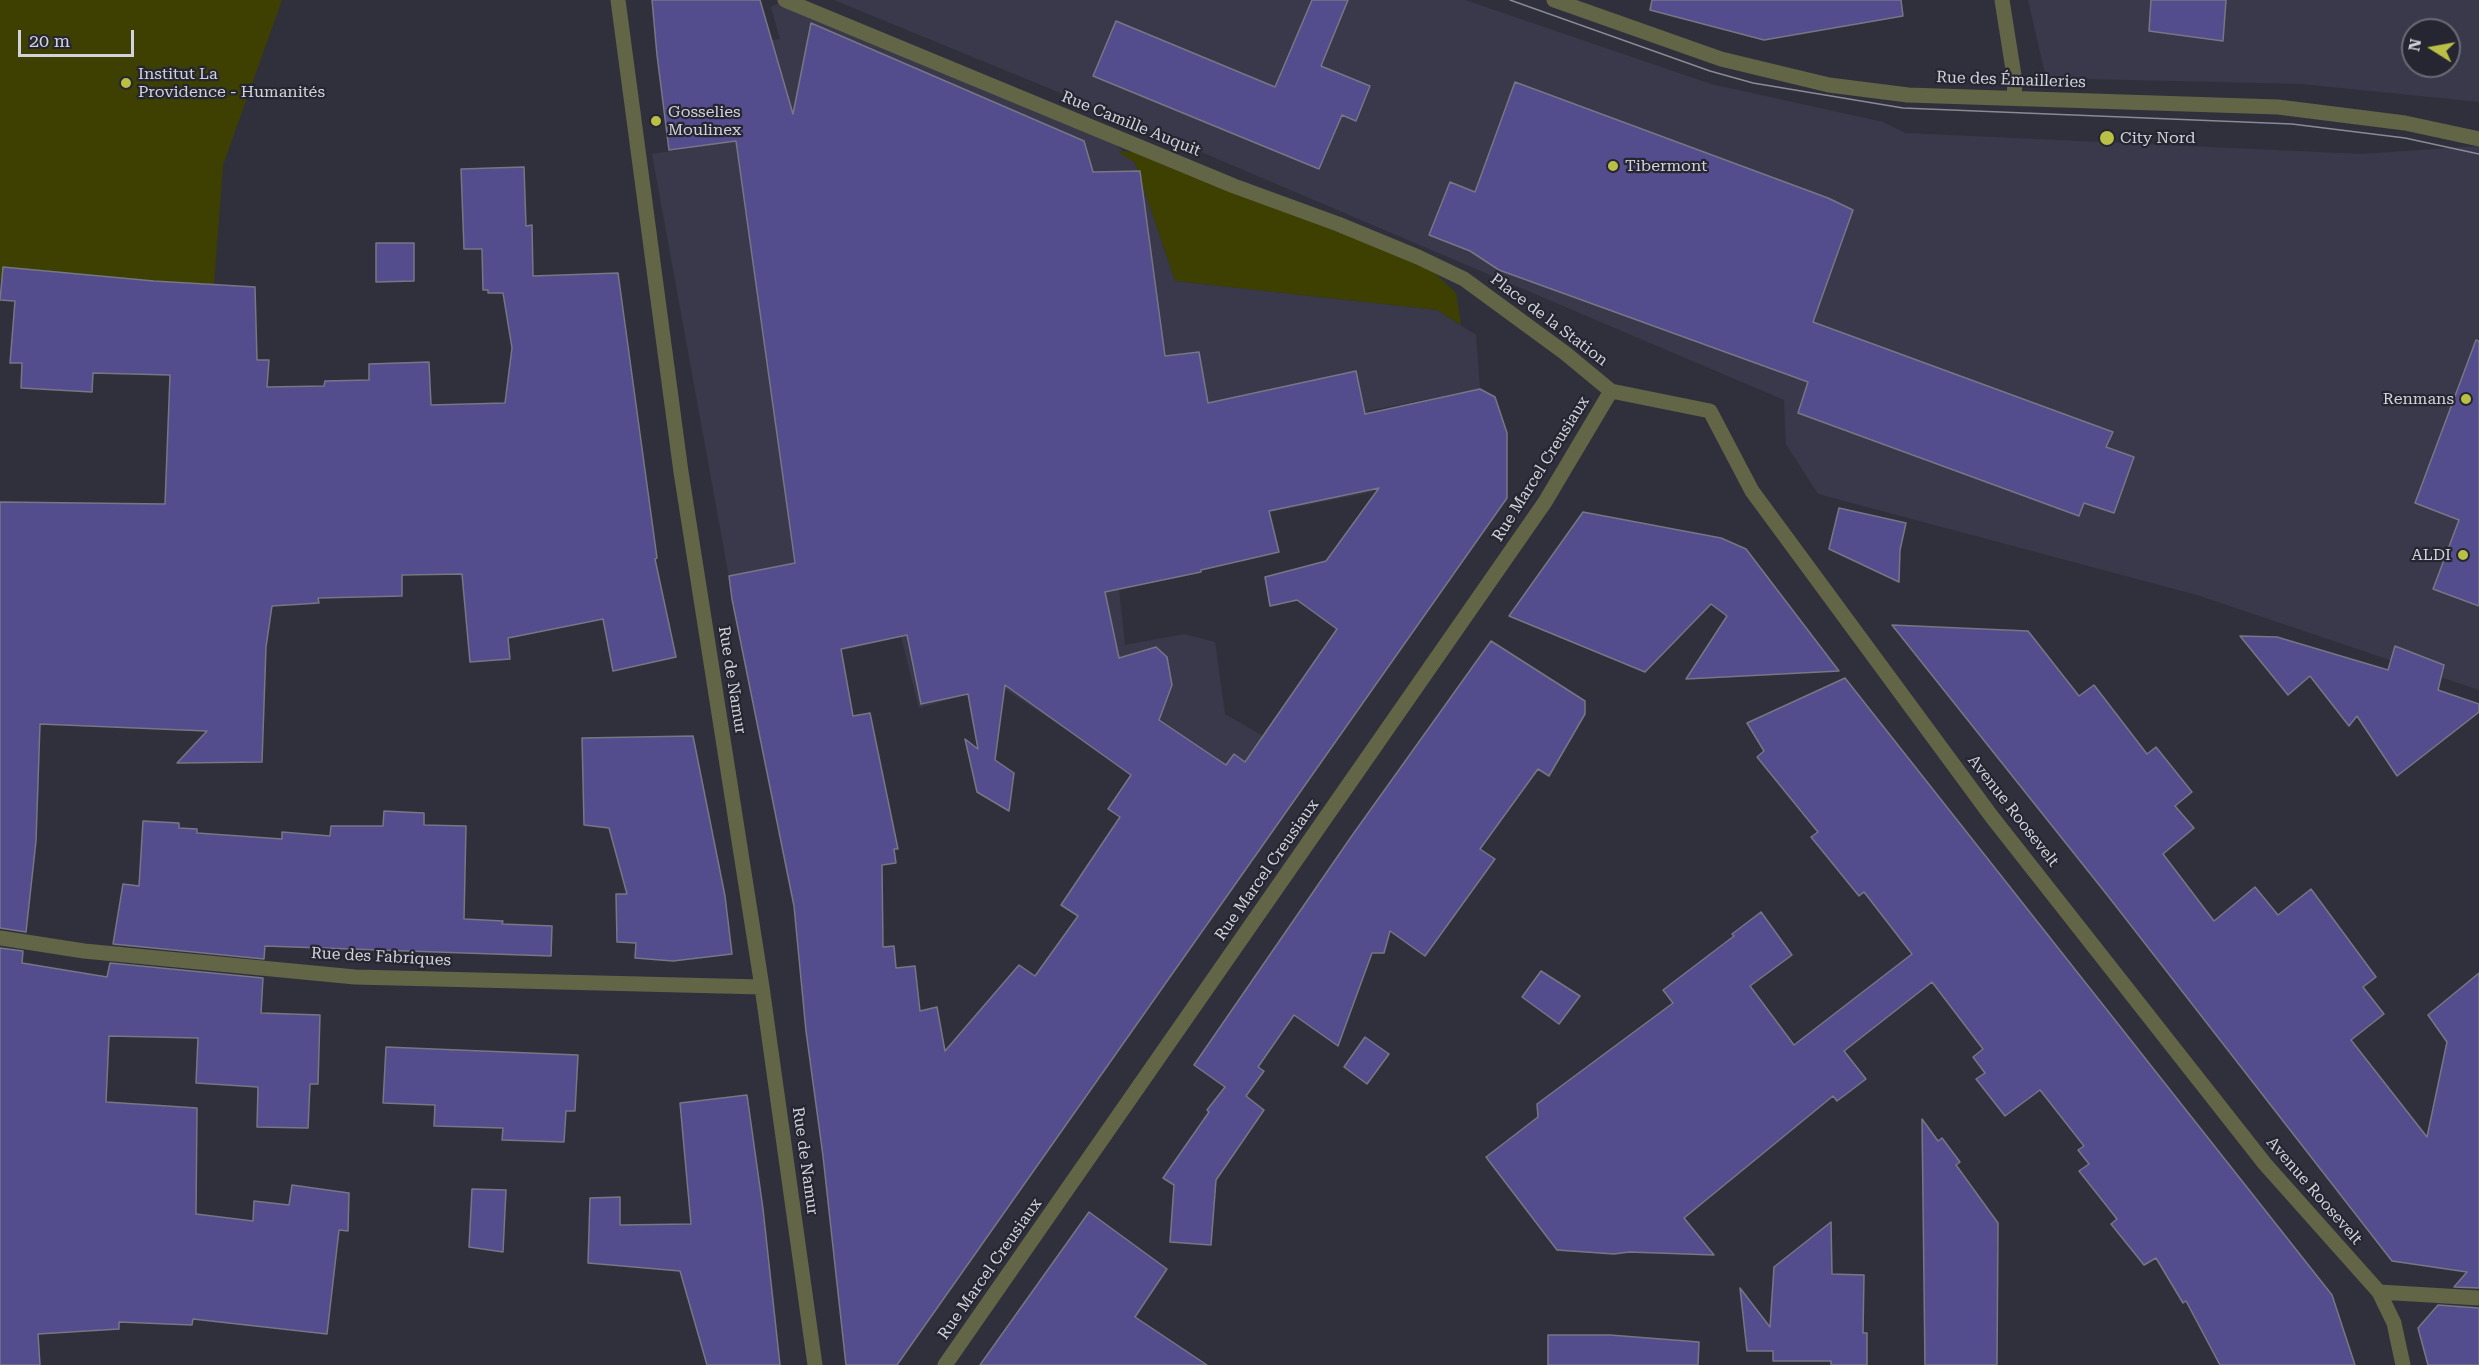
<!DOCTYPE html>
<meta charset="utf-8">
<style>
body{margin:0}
#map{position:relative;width:2479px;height:1365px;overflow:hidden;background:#30303d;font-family:"Roboto Serif",serif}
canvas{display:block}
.north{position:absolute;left:2401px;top:18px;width:60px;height:60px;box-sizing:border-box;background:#262632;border:2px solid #6b6b75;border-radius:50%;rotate:281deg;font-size:16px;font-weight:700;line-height:24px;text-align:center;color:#d2d2da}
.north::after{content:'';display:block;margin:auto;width:21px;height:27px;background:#bac045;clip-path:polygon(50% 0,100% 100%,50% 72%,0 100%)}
.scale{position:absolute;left:18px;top:30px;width:116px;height:27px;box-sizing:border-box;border:3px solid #d2d2da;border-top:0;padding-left:8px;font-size:18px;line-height:21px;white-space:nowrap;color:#d2d2da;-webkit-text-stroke:4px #262632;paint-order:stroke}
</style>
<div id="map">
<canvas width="2479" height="1365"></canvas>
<div class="north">N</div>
<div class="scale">20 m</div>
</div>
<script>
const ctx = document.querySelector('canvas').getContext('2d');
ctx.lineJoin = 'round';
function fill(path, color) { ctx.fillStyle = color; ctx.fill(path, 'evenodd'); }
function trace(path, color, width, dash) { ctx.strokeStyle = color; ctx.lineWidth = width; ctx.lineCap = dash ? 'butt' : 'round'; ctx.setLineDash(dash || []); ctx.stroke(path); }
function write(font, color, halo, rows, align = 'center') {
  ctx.font = font + ' "Roboto Serif",serif'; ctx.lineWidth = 4.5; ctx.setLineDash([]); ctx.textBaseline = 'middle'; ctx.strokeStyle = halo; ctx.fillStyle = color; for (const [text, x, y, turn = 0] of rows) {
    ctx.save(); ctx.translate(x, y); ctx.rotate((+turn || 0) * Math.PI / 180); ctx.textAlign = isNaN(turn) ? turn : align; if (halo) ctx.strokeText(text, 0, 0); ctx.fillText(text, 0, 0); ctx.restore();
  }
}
fill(new Path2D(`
 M786 0 1100 130 1135 163 1175 281 1437 310 1476 335 1480 389 1367 411 1387 486 1372 492 1226 521 1230 563 1119 589 1125 645 1184 634 1215 642 1225 714 1263 736 1314 772 1255 858 1210 825 999 685 919 708 901 637 805 659 784 565 729 577 652 154 734 141 741 45 780 39 771 7Z
 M834 0H1465L1711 84 1883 122 1905 133 2362 154 2479 146V690L2197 595 1818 494 1786 444 1784 400 1119 117Z
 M2028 0H2479V102L2302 84 2046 78ZM2413 30H2449V66H2413Z`), '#3a394c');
fill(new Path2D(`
 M0 0H282L223 165 213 298 0 280Z
 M1117 151 1156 153 1418 257 1456 293 1461 325 1437 310 1175 281 1135 163Z`), '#3d4000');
const building = new Path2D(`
 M652 0H760L793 114 811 23 1084 141 1093 172 1140 171 1165 356 1199 352 1208 403 1356 371 1365 414 1480 389 1495 397 1507 433V498L897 1365H846L823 1156 806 1031 794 906 732 599 729 576 795 563 736 141 669 150 657 55ZM1379 488 1326 561 1265 577 1270 606 1297 600 1337 629 1245 762 1234 754 1226 765 1159 720 1172 685 1167 657 1156 647 1119 658 1105 592 1201 572V570L1279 552 1269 511ZM907 635 921 704 968 694 978 749 965 739 977 792 1009 811 1014 773 995 760 1005 685 1131 775 1108 809 1120 817 1061 905 1078 916 1035 976 1019 965 945 1051 937 1007 920 1011 915 966 896 968 894 946 883 947 882 865 896 863 894 849H898L870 713 853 716 841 649Z
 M1312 0H1348L1321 66 1370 86 1356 121 1342 115 1319 169 1093 76 1116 21 1275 87Z
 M1652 0H1901L1903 16 1764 40 1650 10Z
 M2151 0H2226L2223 41 2149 31Z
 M1515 82 1828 198 1853 210 1813 322 2113 432 2106 447 2134 457 2114 513 2084 503 2079 516 1798 413 1808 382 1499 270 1470 251 1429 235 1450 182 1475 192Z
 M524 167 526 226 532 225 533 276 618 273 657 558 655 559 676 657 613 671 603 619 508 638 510 659 470 662 462 574 402 575V596L318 598 319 603 272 606 266 647 262 762 177 763 207 731 40 724 36 841 26 932 0 928V502L165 504 170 375 93 373 92 392 21 388 22 363H10L15 301 0 300 3 267 154 281 255 287 257 360H269L267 387 324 386 325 381 369 380V364L429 362 431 405 505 403 512 348 503 293H488V290H483L482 249H464L461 169Z
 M376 243H414V281L376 282Z
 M2476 340 2479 341V606L2433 589 2459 520 2415 503Z
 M1839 508 1906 523 1900 550 1899 582 1829 549Z
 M1583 512 1721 538 1746 549 1839 671 1686 679 1727 616 1711 604 1645 672 1509 616Z
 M1892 625 2028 631 2079 696 2094 685 2147 754 2156 747 2192 792 2175 806 2194 828 2163 854 2214 921 2255 887 2278 915 2311 889 2376 977 2363 987 2384 1014 2351 1040 2427 1137 2447 1042 2428 1015 2479 973V1288L2454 1287 2467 1272 2392 1261 2108 896Z
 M2240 636 2277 637 2388 670 2395 646 2444 665 2438 690 2479 704V712L2397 776 2357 716 2349 726 2310 676 2288 695Z
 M1491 641 1585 701V714L1549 776 1538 769 1480 849 1495 859 1425 956 1390 931 1384 953H1372L1338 1046 1294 1015 1258 1067 1264 1071 1246 1096 1264 1110 1216 1180 1211 1245 1170 1242 1174 1185 1163 1178 1209 1112 1207 1110 1225 1087 1194 1065 1351 837Z
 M1845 678 2332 1295 2355 1365H2220L2186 1301 2183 1303 2156 1258 2144 1265 2111 1224 2117 1219 2079 1171 2089 1164 2078 1150 2084 1146 2040 1090 2005 1116 1976 1079 1985 1073 1973 1057 1983 1049 1932 982 1844 1051 1866 1079 1837 1101 1833 1096 1684 1218 1714 1255 1629 1252 1614 1254 1557 1250 1486 1157 1538 1117 1537 1104 1673 1003 1663 990 1734 936 1732 934 1761 912 1792 955 1750 986 1794 1045 1912 954 1864 892 1859 896 1811 837 1818 832 1757 757 1764 751 1747 723Z
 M693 736 725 896 732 954 673 961 635 958 636 943 617 942 616 894H627L609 828 584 825 582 738Z
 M384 811 424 813V825L466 826 464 919 503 921 502 924 552 926 551 956 265 946 264 959 113 944 123 884 139 886 143 821 179 823V828L197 829V833L282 839V832L330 836 331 826H383Z
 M0 948 23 951 22 963 107 977 110 963 263 978 261 1013 320 1015 318 1084H310L308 1128 257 1127 258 1087 196 1083 198 1038 109 1036 106 1102 197 1108 196 1214 253 1221 254 1201 289 1205 292 1185 349 1193 348 1231 339 1230 327 1334 193 1319 192 1325 119 1322V1329L38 1334 40 1365H0Z
 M1541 971 1580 996 1559 1024 1522 997Z
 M1365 1037 1389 1054 1367 1084 1344 1067Z
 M386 1047 578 1055 575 1111H566L564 1142 502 1140 503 1128 434 1126 435 1105 383 1103Z
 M747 1095 763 1209 780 1365H707L680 1271 588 1263 590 1198 620 1197V1225L691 1224 680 1103Z
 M1922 1119 1938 1141 1942 1138 1960 1162 1956 1165 1998 1223 1997 1365H1925Z
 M472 1189 506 1190 503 1252 469 1247Z
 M1089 1212 1167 1269 1135 1317 1207 1365H980Z
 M1831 1222 1832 1274 1864 1275 1863 1333H1867V1365H1831V1361H1773V1351H1747L1740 1288 1770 1327 1774 1267Z
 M2438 1305 2479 1308V1365H2428L2418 1328Z
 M1548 1335H1610L1699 1342 1698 1365H1548Z`);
fill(building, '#544d8d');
trace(building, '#767685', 1.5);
trace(new Path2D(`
 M618 0 681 472 762 987 815 1365
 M785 0 1234 186 1338 224 1418 257 1464 279 1565 353 1611 391 1710 411 1752 491 1992 817 2265 1164 2379 1292 2394 1323 2403 1365
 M1554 0 1721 59 1829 85 1908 95 2278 107 2405 123 2479 139
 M2002 0 2015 82 2014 97
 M0 938 84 951 355 977 762 987
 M2379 1292 2479 1298
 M945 1365 1545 502 1611 391`), '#636547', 15);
trace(new Path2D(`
 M1510 0 1710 71 1753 83 1903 108 2292 124 2405 138 2479 154`), '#8a8a95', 1.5);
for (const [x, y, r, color] of [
 [126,83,6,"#bac045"],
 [656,121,6,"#bac045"],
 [2107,138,8,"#bac045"],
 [1613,166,6,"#bac045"],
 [2466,399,6,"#bac045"],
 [2463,555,6,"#bac045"]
]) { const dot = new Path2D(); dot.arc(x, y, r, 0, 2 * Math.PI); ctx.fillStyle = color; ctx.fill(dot); trace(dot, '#262632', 2); }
write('16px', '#d2d2da', '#262632', [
 ["Institut La",138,74],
 ["Providence - Humanités",138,92],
 ["Gosselies",668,112],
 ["Moulinex",668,130],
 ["City Nord",2120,138],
 ["Tibermont",1625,166],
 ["Renmans",2454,399,"right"],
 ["ALDI",2451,555,"right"]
], 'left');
write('16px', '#d2d2da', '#262632', [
 ["Rue des Émailleries",2011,80,2],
 ["Rue Camille Auquit",1131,124,22],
 ["Place de la Station",1549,320,37],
 ["Rue Marcel Creusiaux",1541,469,-58],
 ["Rue de Namur",732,680,81],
 ["Avenue Roosevelt",2013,811,52],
 ["Rue Marcel Creusiaux",1267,870,-55],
 ["Rue des Fabriques",381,957,3],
 ["Rue de Namur",805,1161,82],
 ["Avenue Roosevelt",2314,1191,49],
 ["Rue Marcel Creusiaux",990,1269,-55]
]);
</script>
